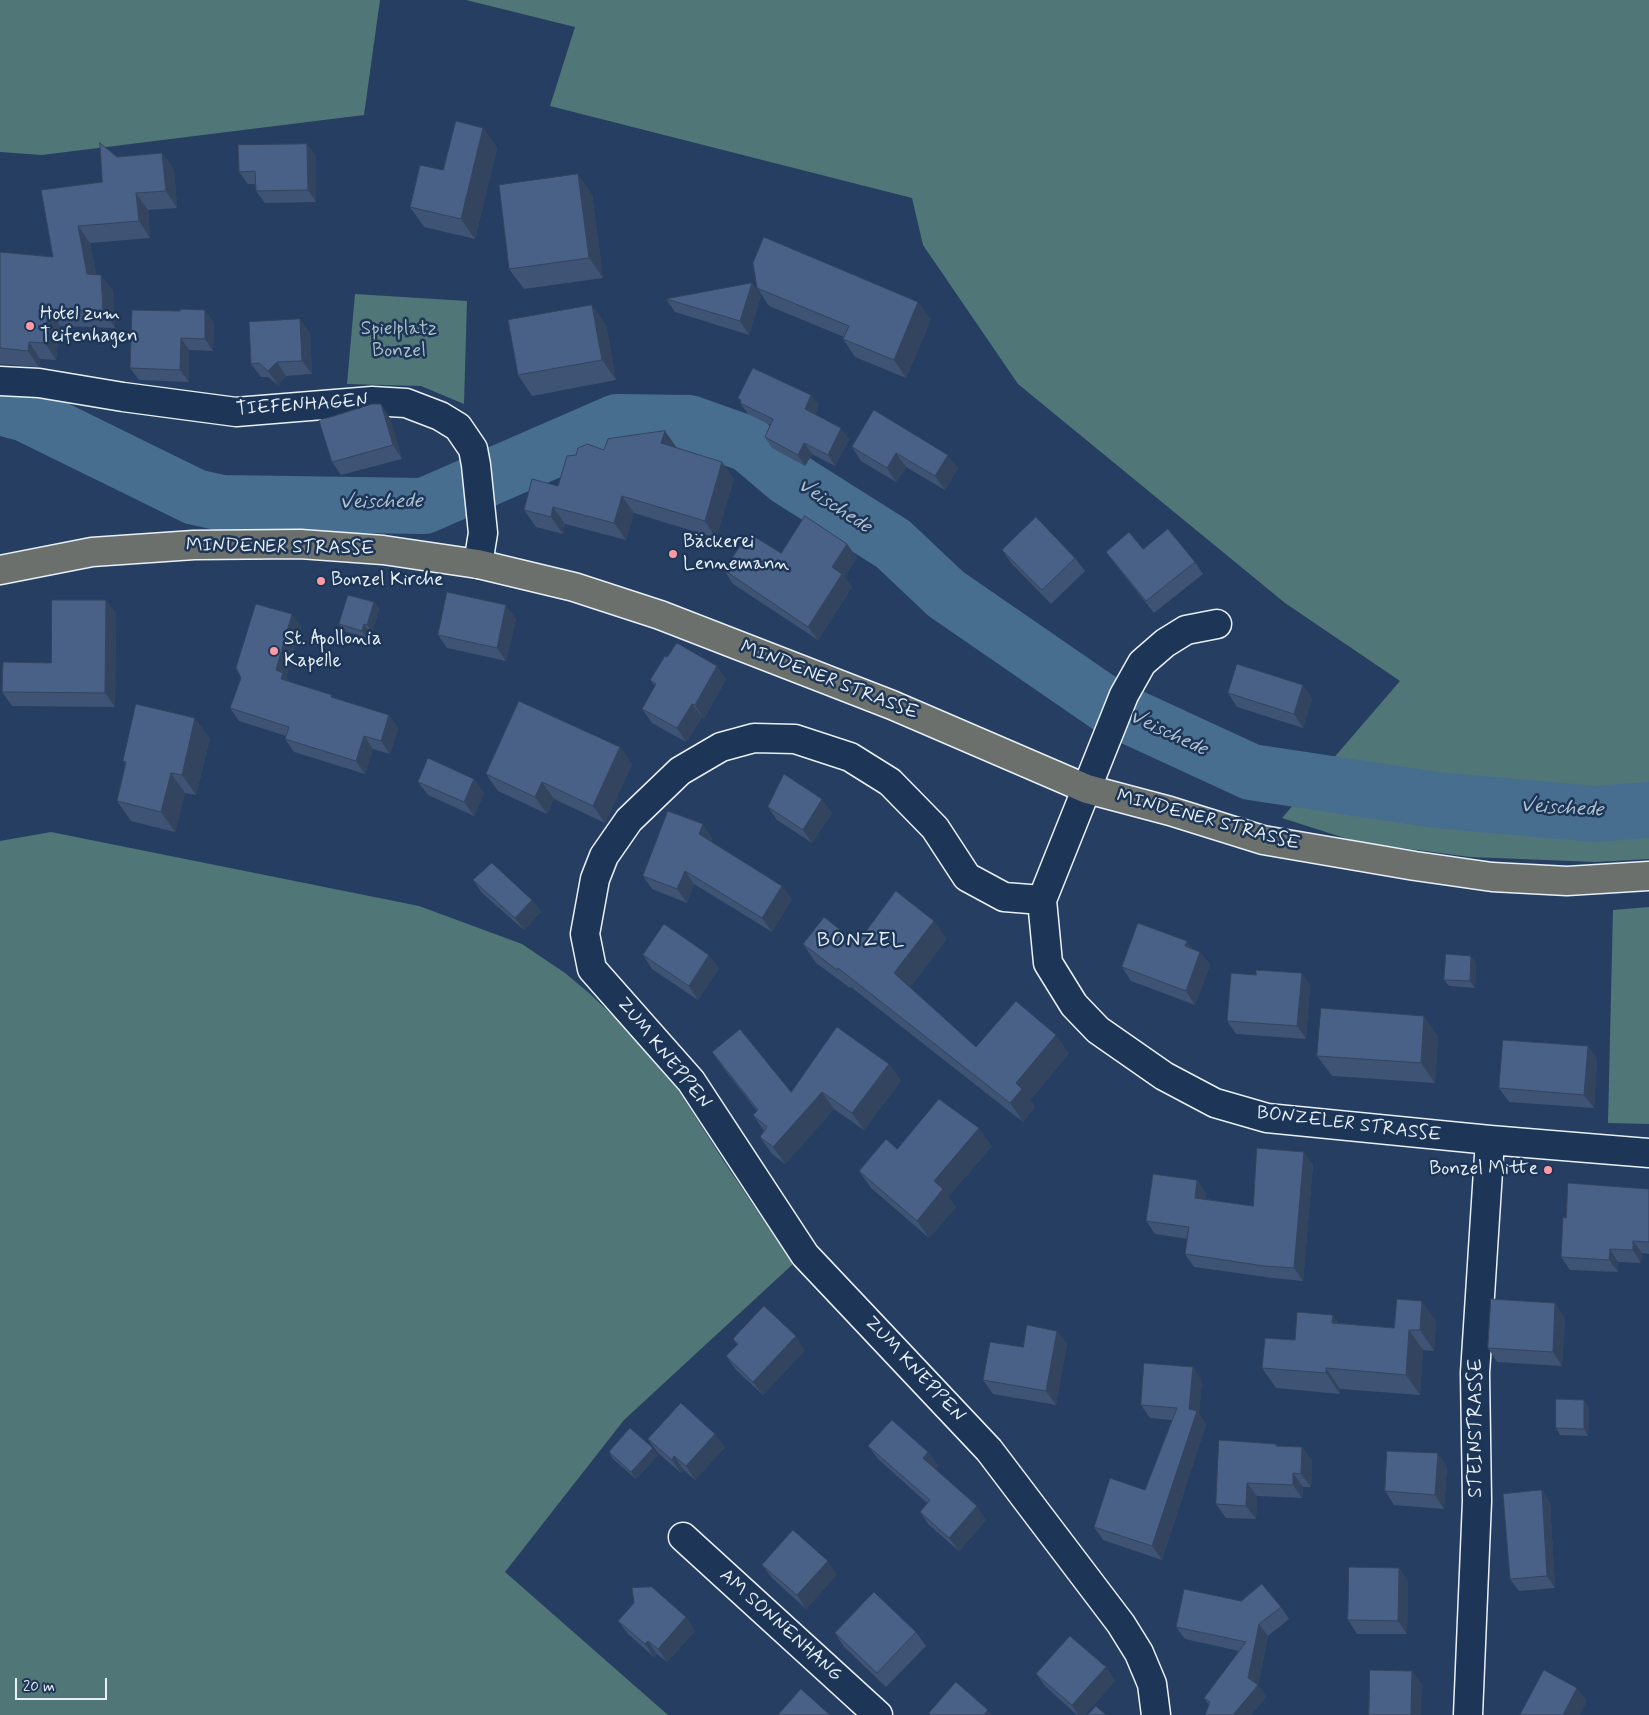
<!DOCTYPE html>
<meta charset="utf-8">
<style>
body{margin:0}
#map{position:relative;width:1649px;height:1715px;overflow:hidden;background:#263e61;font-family:Mynerve,sans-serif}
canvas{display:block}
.scale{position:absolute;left:15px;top:1678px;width:92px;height:22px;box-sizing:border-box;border:2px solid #e8f1f8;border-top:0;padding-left:6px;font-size:15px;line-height:18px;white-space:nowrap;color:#e8f1f8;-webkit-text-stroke:4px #1d3557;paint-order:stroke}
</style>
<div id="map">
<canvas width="1649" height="1715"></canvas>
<div class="scale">20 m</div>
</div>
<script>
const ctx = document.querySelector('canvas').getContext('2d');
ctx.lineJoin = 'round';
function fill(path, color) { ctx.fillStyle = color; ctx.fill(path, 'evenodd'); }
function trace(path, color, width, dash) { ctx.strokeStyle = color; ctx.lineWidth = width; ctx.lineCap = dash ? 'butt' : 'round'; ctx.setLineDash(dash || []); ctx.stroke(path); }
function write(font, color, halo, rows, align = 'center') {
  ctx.font = font + ' Mynerve,sans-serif'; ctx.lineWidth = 5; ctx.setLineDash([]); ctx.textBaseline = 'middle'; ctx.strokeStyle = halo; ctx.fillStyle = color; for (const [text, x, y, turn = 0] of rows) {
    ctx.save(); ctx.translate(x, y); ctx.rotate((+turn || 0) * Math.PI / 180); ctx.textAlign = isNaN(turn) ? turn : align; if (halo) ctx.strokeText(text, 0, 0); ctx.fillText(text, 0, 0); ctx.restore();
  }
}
fill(new Path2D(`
 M0 0H380L364 115 42 155 0 152Z
 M466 0H1649V859L1595 862 1470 857 1357 842 1282 818 1400 681 1285 603 1018 384 923 245 912 198 550 106 575 27Z
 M355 294 467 301 464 404 421 386 347 384Z
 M51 832 419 906 522 944 565 973 589 993 629 1031 675 1085 725 1163 793 1264 624 1420 505 1572 668 1715H0V841Z
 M1649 907V1124L1608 1123 1613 910Z`), '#507678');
trace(new Path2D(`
 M0 407 26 414 195 497 222 503 424 506 617 422 689 423 748 444 787 477 893 544 946 594 1110 707 1251 772 1436 800 1595 814 1649 810`), '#486e8f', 56);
const minor = new Path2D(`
 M0 381 39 383 123 397 236 412 372 401 406 403 440 416 458 427 473 449 476 465 483 533 478 564
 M1217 624 1186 630 1165 643 1142 663 1124 695 1042 900 1048 963 1074 1005 1098 1030 1164 1076 1215 1103 1267 1118 1490 1140 1649 1153
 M1042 900 1004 897 967 877 935 828 890 782 850 757 795 739 754 738 721 747 680 771 629 820 604 856 595 879 585 934 592 969 691 1081 805 1255 989 1450 1121 1624 1139 1653 1152 1684 1156 1715
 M683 1537 878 1715
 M1468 1715 1477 1501 1475 1373 1490 1140`);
const major = new Path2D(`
 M0 570 92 552 194 545 300 544 383 550 478 564 574 587 660 615 892 705 1087 789 1170 811 1263 840 1415 866 1492 877 1567 881 1649 876`);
trace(minor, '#e8f1f8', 31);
trace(major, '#e8f1f8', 31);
trace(minor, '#1d3557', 28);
trace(major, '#6c706d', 28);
fill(new Path2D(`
 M483 128 497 148 475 239 424 227 410 207Z
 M307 144 316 156V202L265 203 256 191V184H248L239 172Z
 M162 153 174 170 177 208 148 210 150 238 90 243 96 274 101 275 113 291 115 328 60 326 56 360 40 359 39 367 0 364V252L53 257 102 182 117 157Z
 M592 194 603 278 524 289 509 269Z
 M752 283 761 296 749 335 675 312 666 299Z
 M757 288 931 319 906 378 855 357 843 339 844 337 769 306Z
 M180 311 214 322 213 351 189 350V382L139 380 130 368Z
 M606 325 616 380 532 396 518 375Z
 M310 333 312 374 286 376 278 385 268 377H261L251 364Z
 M738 398 819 405 815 414 849 439 835 466 812 454 805 466 772 448 765 437 770 425 748 414 740 403 741 402Z
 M874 410 958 468 945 490 906 467 896 482 861 461 852 447Z
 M390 418 402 459 341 475 332 462Z
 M677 448 722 462 734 479 716 538 634 513 626 540 565 524 563 534 536 527 524 510 558 486 576 455 604 450Z
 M847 544 857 558 844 577 852 587 818 640 733 584 724 570 781 553Z
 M1143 549 1195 562 1203 574 1154 613 1115 564 1106 552Z
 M1002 550 1075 558 1085 571 1051 604 1012 564Z
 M106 600 116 614 115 707 12 706 2 692 51 663Z
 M374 602 379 609 372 632 369 631 367 638 344 631 339 624Z
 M292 614 301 627 286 678 290 682 334 698 389 715 398 728 390 754 373 749 365 774 294 752 285 739 286 736 239 721 230 708Z
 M516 619 506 661 447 648 438 635Z
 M726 679 704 719 702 717 686 742 652 723 642 709 655 686 650 680Z
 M1303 685 1312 699 1303 728 1237 707 1228 693Z
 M210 738 196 795 185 793 175 832 131 821 117 801 126 765 123 761Z
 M620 747 632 764 605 823 554 799 547 814 498 791 486 774Z
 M474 779 484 793 474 816 428 795 418 782Z
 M768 807 832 813 812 843 777 820Z
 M712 838 711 842 792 899 772 932 694 884 687 903 652 889 643 876Z
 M473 880 532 900 541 912 524 930 482 893Z
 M947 939 910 987 976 1047 1069 1053 1030 1100 1035 1107 1023 1122 851 987 850 988 816 963 803 944Z
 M1187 941 1193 949 1200 952 1210 965 1195 1005 1131 981 1122 967Z
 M643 955 719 968 698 1000 652 969Z
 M1476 962 1475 988 1449 986 1444 980Z
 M1310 985 1306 1039 1236 1034 1227 1021Z
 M1438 1036 1435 1083 1332 1076 1317 1056Z
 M1588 1046 1597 1059 1594 1108 1509 1102 1499 1088Z
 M712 1052 791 1092 889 1064 901 1081 864 1130 834 1109 785 1164 772 1154 760 1137 764 1131 753 1115 757 1111 724 1069Z
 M992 1146 948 1197 956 1207 929 1238 871 1188 859 1171 897 1149Z
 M1313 1164 1303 1281 1273 1278 1194 1267 1185 1254 1188 1239 1155 1234 1146 1221 1197 1180 1206 1193 1205 1199 1253 1206Z
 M1649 1189V1254L1642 1253 1641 1263 1618 1262V1272L1570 1270 1561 1257 1566 1218Z
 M1565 1317 1562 1366 1497 1362 1488 1348Z
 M1436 1321 1434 1351 1423 1350 1420 1395 1340 1389V1394L1276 1388 1262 1368 1295 1340 1339 1323 1394 1328Z
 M1057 1331 1067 1344 1056 1405 993 1394 983 1380 1023 1347Z
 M733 1339 805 1350 763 1395 736 1370 726 1356 737 1345Z
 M1202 1381 1199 1414 1206 1424 1162 1560 1103 1540 1094 1527 1145 1490 1172 1420 1150 1418 1141 1405Z
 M1589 1407 1588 1436 1560 1435 1556 1428Z
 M648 1439 725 1447 695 1480 684 1470 681 1473 658 1453Z
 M1276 1444 1278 1446 1302 1447 1312 1461 1311 1487H1303L1302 1498 1257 1496 1256 1519 1226 1518 1216 1504Z
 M868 1446 928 1452 938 1466 935 1469 986 1520 959 1551 929 1525 920 1512 927 1503 878 1459Z
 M609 1452 658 1455 636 1479 613 1459Z
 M1447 1467 1444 1509 1394 1505 1385 1491Z
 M1550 1502 1555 1588 1519 1591 1510 1579Z
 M762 1565 837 1574 806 1609 772 1578Z
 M1399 1568 1408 1582 1407 1634H1357L1348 1620Z
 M1241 1601 1281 1607 1289 1619 1268 1636 1258 1685 1266 1697 1251 1715H1205L1209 1705 1204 1698 1239 1651 1185 1639 1176 1627Z
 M686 1617 695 1631 667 1662 657 1654 654 1657 628 1634 618 1621Z
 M916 1632 926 1646 886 1687 844 1647 835 1633Z
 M1106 1667 1115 1681 1085 1715H1077L1046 1687 1036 1674Z`), '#3f5374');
fill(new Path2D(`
 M483 128 497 148 475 239 461 219Z
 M307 144 316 156V202L308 190Z
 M162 153 174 170 177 208 166 191Z
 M578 174 592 194 603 278 589 258Z
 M136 193 148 210 150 238 139 221Z
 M78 226 90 243 99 291 87 274Z
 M101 275 113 291 115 328 103 311Z
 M752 283 761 296 749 335 740 321Z
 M918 302 931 319 906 378 894 360Z
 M592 305 606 325 616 380 602 360Z
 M48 309 60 326 56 360 45 343Z
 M205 310 214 322 213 351 205 339Z
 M300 319 310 333 312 374 302 361Z
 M181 338 189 350V382L180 370Z
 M29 342 40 359 39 367 28 351Z
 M277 362 286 376 278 385 268 371Z
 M811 395 819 405 812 420 805 409Z
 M381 404 390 418 402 459 393 445Z
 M841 428 849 439 835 466 828 455Z
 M665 431 677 448 673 460 661 443Z
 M804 443 812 454 805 466 798 455Z
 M896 453 906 467 896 482 887 468Z
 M948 455 958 468 945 490 935 476Z
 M722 462 734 479 716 538 705 521Z
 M622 496 634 513 626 540 614 523Z
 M553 507 565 524 563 534 551 517Z
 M847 544 857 558 844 577 852 587 818 640 808 627 832 567Z
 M106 600 116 614 115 707 105 693Z
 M374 602 379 609 372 632 367 625Z
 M506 605 516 619 506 661 497 648Z
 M292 614 301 627 286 678 292 686 281 679 276 670Z
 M364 624 369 631 367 638 362 631Z
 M717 666 726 679 704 719 695 705Z
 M1303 685 1312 699 1303 728 1294 714Z
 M692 704 702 717 686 742 677 728Z
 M389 715 398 728 390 754 381 741Z
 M195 718 210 738 196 795 182 775Z
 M364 736 373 749 365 774 356 761Z
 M620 747 632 764 605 823 593 806Z
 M171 773 185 793 175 832 161 812Z
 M474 779 484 793 474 816 464 802Z
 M542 782 554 799 547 814 535 797Z
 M822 799 832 813 812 843 803 830Z
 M703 824 712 838 708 848 699 834Z
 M685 871 694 884 687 903 677 889Z
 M782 886 792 899 772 932 762 918Z
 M532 900 541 912 524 930 515 918Z
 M934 921 947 939 907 992 894 973Z
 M1187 941 1196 954 1185 946Z
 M1200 952 1210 965 1195 1005 1186 991Z
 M709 955 719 968 698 1000 689 986Z
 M1471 956 1476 962 1475 988 1470 981Z
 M1302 973 1310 985 1306 1039 1297 1026Z
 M1424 1016 1438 1036 1435 1083 1421 1063Z
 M1056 1035 1069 1053 1030 1100 1035 1107 1023 1122 1010 1103 1016 1083Z
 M1588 1046 1597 1059 1594 1108 1584 1095Z
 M889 1064 901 1081 864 1130 852 1113Z
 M822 1092 834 1109 785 1164 773 1147Z
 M979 1128 992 1146 948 1197 956 1207 929 1238 917 1221 934 1181Z
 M1304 1152 1313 1164 1303 1281 1294 1268Z
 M1197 1180 1206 1193 1204 1211 1195 1198Z
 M1633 1241 1642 1253 1641 1263 1633 1250Z
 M1610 1249 1618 1262V1272L1609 1260Z
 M1422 1301 1436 1321 1434 1351 1420 1330Z
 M1555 1303 1565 1317 1562 1366 1553 1352Z
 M1333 1315 1347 1335 1332 1323Z
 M1409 1330 1423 1350 1420 1395 1406 1375Z
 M1057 1331 1067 1344 1056 1405 1046 1391Z
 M796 1336 805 1350 763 1395 753 1382Z
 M1193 1367 1202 1381 1199 1414 1206 1424 1162 1560 1152 1546 1189 1409Z
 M1326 1368 1340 1389V1394L1326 1373Z
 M1584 1400 1589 1407 1588 1436 1584 1429Z
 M715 1434 725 1447 695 1480 686 1466Z
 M1302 1447 1312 1461 1311 1487 1301 1474Z
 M653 1448 658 1455 636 1479 631 1472Z
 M928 1452 938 1466 932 1472 923 1458Z
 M1438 1453 1447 1467 1444 1509 1435 1495Z
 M674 1456 684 1470 681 1473 672 1460Z
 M1293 1473 1303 1487 1302 1498 1293 1485Z
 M1247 1483 1257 1496 1256 1519 1246 1506Z
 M1542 1490 1550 1502 1555 1588 1547 1576Z
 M977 1506 986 1520 959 1551 949 1538Z
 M828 1561 837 1574 806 1609 797 1595Z
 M1399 1568 1408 1582 1407 1634 1398 1621Z
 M686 1617 695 1631 667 1662 658 1649Z
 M1259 1624 1268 1636 1258 1685 1266 1697 1251 1715H1233L1248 1678Z
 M648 1641 657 1654 654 1657 645 1644Z
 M1106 1667 1115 1681 1085 1715H1078L1072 1705Z
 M1412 1671 1422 1684 1421 1715H1411Z
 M1577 1688 1587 1701 1580 1715H1563Z
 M988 1710 992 1715H984Z`), '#33445e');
const building = new Path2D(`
 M456 121 483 128 461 219 410 207 420 165 443 170Z
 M100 143 117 157 162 153 166 191 136 193 139 221 78 226 87 274 101 275 103 311 48 309 45 343 29 342 28 351 0 348V252L53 257 41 190 102 182Z
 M307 144 308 190 256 191 255 171 239 172 238 145Z
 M578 174 589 258 509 269 499 185Z
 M764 237 918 302 894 360 843 339 849 326 757 288 753 263Z
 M752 283 740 321 666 299Z
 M592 305 602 360 518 375 508 320Z
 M180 309 205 310V339L181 338 180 370 130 368 132 310 180 311Z
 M300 319 302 361 277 362 268 371 259 363 251 364 249 322Z
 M753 368 811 395 805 409 841 428 828 455 804 443 798 455 765 437 773 419 740 403 741 400 738 398Z
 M372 404H381L393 445 332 462 319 421Z
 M874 410 948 455 935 476 896 453 887 468 852 447Z
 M665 431 661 443 722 462 705 521 622 496 614 523 553 507 551 517 524 510 532 479 558 486 567 456 576 455 578 448 587 444 604 450 608 439Z
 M805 516 847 544 832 567 842 574 808 627 724 570 746 537H755L781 553Z
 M1036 517 1075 558 1042 590 1002 550Z
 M1168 529 1195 562 1146 601 1106 552 1129 532 1143 549Z
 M447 592 506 605 497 648 438 635Z
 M348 595 374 602 367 625 364 624 362 631 339 624Z
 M52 600H106L105 693 2 692 3 662 51 663Z
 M256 604 292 614 276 670 283 673 281 679 332 695 331 697 389 715 381 741 364 736 356 761 285 739 289 727 230 708 241 678 236 668Z
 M677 643 717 666 695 705 692 704 677 728 642 709 656 684 650 680 665 656 667 657Z
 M1237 664 1303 685 1294 714 1228 693Z
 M519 701 620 747 593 806 542 782 535 797 486 774Z
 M136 704 195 718 182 775 171 773 161 812 117 801 126 762 123 761Z
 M428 758 474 779 464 802 418 782Z
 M784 774 822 799 803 830 768 807Z
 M668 811 703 824 699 834 782 886 762 918 685 871 677 889 643 876Z
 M492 863 532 900 515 918 473 880Z
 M896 891 934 921 894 973 976 1047 1016 1001 1056 1035 1016 1083 1022 1089 1010 1103 838 968 837 970 803 944 824 917 857 943Z
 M1138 923 1187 941 1185 946 1200 952 1186 991 1122 967Z
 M664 924 709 955 689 986 643 955Z
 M1446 954 1471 956 1470 981 1444 980Z
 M1256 970 1302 973 1297 1026 1227 1021 1231 973 1256 975Z
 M1321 1008 1424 1016 1421 1063 1317 1056Z
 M837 1027 889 1064 852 1113 822 1092 773 1147 760 1137 767 1127 753 1115 758 1110 712 1052 740 1029 791 1092Z
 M1503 1040 1588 1046 1584 1095 1499 1088Z
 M939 1099 979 1128 934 1181 943 1189 917 1221 859 1171 886 1139 897 1149Z
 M1257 1148 1304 1152 1294 1268 1264 1266 1185 1254 1189 1227 1146 1221 1153 1174 1197 1180 1195 1198 1253 1206Z
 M1568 1183 1649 1189V1242L1633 1241V1250L1610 1249 1609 1260 1561 1257 1563 1217 1566 1218Z
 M1397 1299 1422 1301 1420 1330H1409L1406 1375 1326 1368V1373L1262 1368 1265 1338 1295 1340 1297 1312 1333 1315 1332 1323 1394 1328Z
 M1491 1299 1555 1303 1553 1352 1488 1348Z
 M764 1306 796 1336 753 1382 726 1356 738 1344 733 1339Z
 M1027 1325 1057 1331 1046 1391 983 1380 990 1342 1023 1347Z
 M1144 1363 1193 1367 1189 1409 1197 1411 1152 1546 1094 1527 1110 1478 1145 1490 1177 1408 1141 1405Z
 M1556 1399 1584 1400V1429L1556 1428Z
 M681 1403 715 1434 686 1466 674 1456 672 1460 648 1439Z
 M892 1420 928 1452 923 1458 977 1506 949 1538 920 1512 930 1500 868 1446Z
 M630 1428 653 1448 631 1472 609 1452Z
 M1219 1440 1276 1444V1446L1302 1447 1301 1474 1293 1473V1485L1247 1483 1246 1506 1216 1504Z
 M1387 1451 1438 1453 1435 1495 1385 1491Z
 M1542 1490 1547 1576 1510 1579 1503 1494Z
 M793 1530 828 1561 797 1595 762 1565Z
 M1349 1567 1399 1568 1398 1621 1348 1620Z
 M1262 1584 1281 1607 1259 1624 1248 1678 1258 1685 1233 1715H1205L1210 1702 1204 1698 1246 1642 1176 1627 1184 1589 1241 1601Z
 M652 1587 686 1617 658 1649 648 1641 645 1644 618 1621 634 1603 632 1588Z
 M874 1592 916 1632 877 1673 835 1633Z
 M1070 1636 1106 1667 1072 1705 1036 1674Z
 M1370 1670 1412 1671 1411 1715H1369Z
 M1544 1670 1577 1688 1563 1715H1520Z
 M956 1682 988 1710 984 1715H931L929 1713Z
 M801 1689 830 1715H778Z
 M1096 1706 1106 1715H1088Z`);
fill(building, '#496187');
trace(building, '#33445e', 1);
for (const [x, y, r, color] of [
 [30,326,5,"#ff9aa2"],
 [673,554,5,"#ff9aa2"],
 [321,581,5,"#ff9aa2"],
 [274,651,5,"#ff9aa2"],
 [1548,1170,5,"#ff9aa2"]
]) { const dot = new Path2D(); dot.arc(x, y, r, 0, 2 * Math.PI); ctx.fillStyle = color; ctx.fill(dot); trace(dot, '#1d3557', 2); }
write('19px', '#e8f1f8', '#1d3557', [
 ["Hotel zum",40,315],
 ["Teifenhagen",40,337],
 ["Bäckerei",683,543],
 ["Lennemann",683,565],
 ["Bonzel Kirche",331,581],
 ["St. Apollonia",284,640],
 ["Kapelle",284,662],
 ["Bonzel Mitte",1538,1170,"right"]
], 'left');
write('19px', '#abc0c5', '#1d3557', [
 ["Spielplatz",399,330],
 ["Bonzel",399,352]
]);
write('19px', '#e8f1f8', '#1d3557', [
 ["TIEFENHAGEN",302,406,-4],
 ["MINDENER STRASSE",280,548,1],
 ["MINDENER STRASSE",829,681,21],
 ["MINDENER STRASSE",1208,821,15],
 ["ZUM KNEPPEN",663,1054,51],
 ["BONZELER STRASSE",1349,1125,7],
 ["ZUM KNEPPEN",914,1370,47],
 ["STEINSTRASSE",1477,1428,-90],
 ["AM SONNENHANG",780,1626,42]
]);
write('italic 20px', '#b0c3d3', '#1d3557', [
 ["Veischede",381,503,-1],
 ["Veischede",834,507,33],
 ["Veischede",1168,734,25],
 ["Veischede",1562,809,3]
]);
ctx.letterSpacing = '1px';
write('21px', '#e8f1f8', '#1d3557', [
 ["BONZEL",861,942]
]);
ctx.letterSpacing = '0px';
</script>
